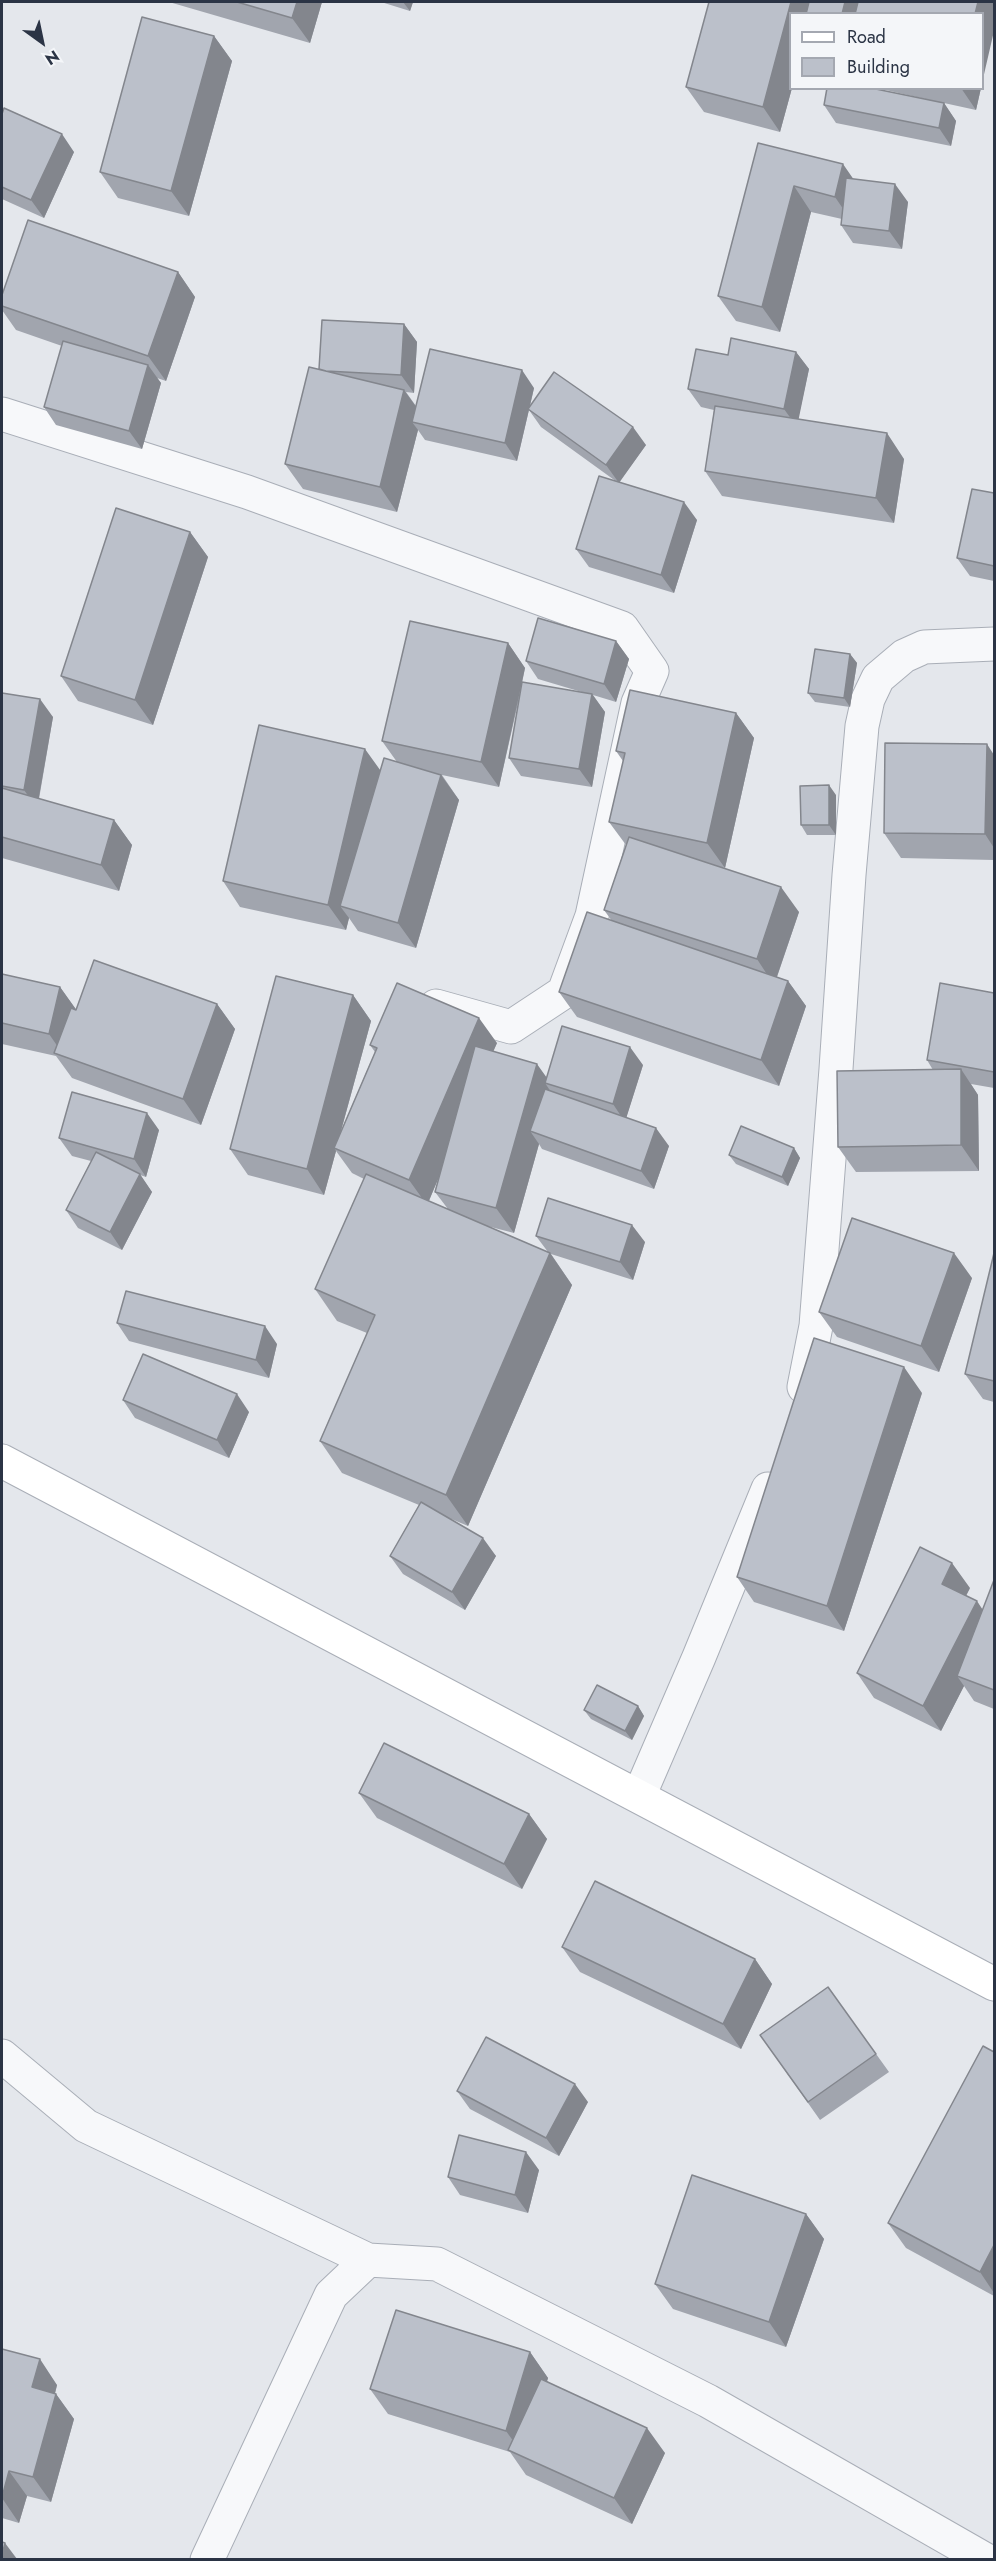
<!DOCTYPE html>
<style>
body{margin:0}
#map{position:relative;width:996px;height:2561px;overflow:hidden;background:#e4e7ec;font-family:Jost,sans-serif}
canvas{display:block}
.frame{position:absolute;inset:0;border:3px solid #2b3445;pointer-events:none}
.legend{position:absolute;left:789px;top:12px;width:195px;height:78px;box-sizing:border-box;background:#f4f6f9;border:2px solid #a4a8b1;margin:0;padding:8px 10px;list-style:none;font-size:18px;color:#2b3445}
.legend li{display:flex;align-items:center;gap:12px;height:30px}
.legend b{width:30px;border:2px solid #a4a8b1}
.north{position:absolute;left:12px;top:12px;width:60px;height:60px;-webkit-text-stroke:4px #f4f6f9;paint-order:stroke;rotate:147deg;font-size:16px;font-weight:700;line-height:24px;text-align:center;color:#2b3445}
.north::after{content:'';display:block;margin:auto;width:21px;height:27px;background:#2b3445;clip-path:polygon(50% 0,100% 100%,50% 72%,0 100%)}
</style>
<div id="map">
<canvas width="996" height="2561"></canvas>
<div class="frame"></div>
<ul class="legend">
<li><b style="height:8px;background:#fff"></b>Road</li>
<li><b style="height:16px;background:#bbc0ca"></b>Building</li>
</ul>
<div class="north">N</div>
</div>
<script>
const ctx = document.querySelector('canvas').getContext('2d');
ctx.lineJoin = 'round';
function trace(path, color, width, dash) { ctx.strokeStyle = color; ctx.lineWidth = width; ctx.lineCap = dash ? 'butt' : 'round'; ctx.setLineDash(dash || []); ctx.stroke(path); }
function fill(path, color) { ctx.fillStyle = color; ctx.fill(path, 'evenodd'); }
const street = new Path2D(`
 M2 414 247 492 622 628 652 671 638 703 592 916 564 992 511 1027 436 1006
 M804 1387 816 1326 836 1069 849 875 862 726 868 699 878 678 904 656 924 647 994 644
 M639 1796 699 1657 768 1489
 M2 2056 86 2126 368 2260
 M207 2560 331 2295 368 2260 437 2264 708 2401 986 2560`);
const secondary = new Path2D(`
 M2 1461 994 1984`);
trace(street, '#a9aeb7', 35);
trace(secondary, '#a9aeb7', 35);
trace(street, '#f7f8fa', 33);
trace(secondary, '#fff', 33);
fill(new Path2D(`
 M169 2H322L310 43Z
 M381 2H413L410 11Z
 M709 2 790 14V88H792L780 132 704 112 686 87Z
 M214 36 232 61 189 216 118 198 100 172Z
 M877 88H981L976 110 944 103 956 121 951 146 836 123 824 105 934 101Z
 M2 114 74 152 44 218 2 199Z
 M758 143 853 179 908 202 902 249 853 243 841 225 842 219 811 212 780 332 736 321 718 296Z
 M178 272 195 297 166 381 157 378 161 383 142 449 56 425 44 407 62 346 16 330 2 310V295Z
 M404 324 417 342 414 393 406 392 416 406 534 388 530 406 646 445 619 482 697 520 674 593 589 567 576 549 617 482 541 427 529 410 517 461 425 440 418 430 397 512 303 489 285 464 319 369Z
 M796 352 809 369 798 419 904 459 894 523 722 496 705 471 714 410 701 407 688 389 728 355Z
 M994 493V581L970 576 957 558Z
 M190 532 208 557 153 725 78 701 61 676Z
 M616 641 629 659 616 702 593 695 605 712 592 787 521 776 509 758 521 690 499 787 442 775 459 800 416 948 358 931 349 918 346 930 240 907 223 881 380 770 397 762 382 741 508 643 525 668 522 683 585 693 538 679 526 661Z
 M850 654 857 663 850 707 815 702 808 693Z
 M2 693 53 717 39 799 114 820 132 845 119 891 2 858Z
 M736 713 754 738 725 868 720 867 799 912 777 977 788 981 806 1006 779 1086 577 1017 559 992 612 921 604 910 626 845 609 822 623 761 616 751Z
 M994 755V860L901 858 884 833Z
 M836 795V835H807L801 825Z
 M2 974 60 987 76 1010 217 1004 235 1029 201 1125 72 1078 56 1056 2 1044Z
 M994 993V1088L971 1084 978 1095 979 1171 856 1172 838 1147 933 1070 927 1060Z
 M353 995 371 1021 341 1131 375 1052 370 1045 497 1043 493 1051 546 1078 643 1065 626 1118 669 1146 654 1189 542 1149 539 1144 514 1233 487 1226 548 1252 536 1236 645 1242 633 1280 551 1254 572 1285 468 1526 449 1518 496 1556 465 1610 403 1574 390 1556 419 1505 342 1473 320 1441 367 1333 337 1321 315 1289 364 1179 352 1173 336 1151 324 1195 248 1175 230 1149ZM439 1176 435 1192 448 1209 429 1201Z
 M159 1130 146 1177 140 1175 152 1192 122 1250 78 1228 66 1210 91 1161 72 1156 59 1138Z
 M794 1148 800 1158 788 1186 736 1164 729 1155Z
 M994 1253V1402L983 1399 965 1374Z
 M972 1278 939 1372 837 1337 819 1312Z
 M117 1323 277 1344 269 1378 129 1341Z
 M922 1393 844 1631 754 1602 737 1577Z
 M123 1400 249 1412 229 1458 135 1418Z
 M994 1580V1709L974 1701 964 1686 941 1731 874 1698 857 1673 970 1588 966 1596 983 1610Z
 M638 1706 644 1716 632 1740 591 1719 584 1710Z
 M359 1793 529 1814 547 1839 522 1889 377 1818Z
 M562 1947 755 1959 772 1984 741 2049 580 1972Z
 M828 1987 889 2072 820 2120 760 2035Z
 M994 2052V2296L906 2248 888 2223Z
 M457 2091 588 2102 559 2156 470 2109Z
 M539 2170 528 2213 460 2195 448 2177Z
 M806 2214 824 2239 786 2347 673 2309 655 2284Z
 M2 2349 57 2385 55 2394H56L74 2419 51 2502 27 2496 19 2523 2 2518Z
 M530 2352 548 2378 547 2381 665 2453 632 2524 526 2475 510 2452 388 2414 370 2389Z`), '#a1a5ae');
fill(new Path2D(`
 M297 2H322L310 43 292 18Z
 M403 2H413L410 11Z
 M791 2H815L812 14H790V88H792L780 132 763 107Z
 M845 2H862L859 14H842Z
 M978 2H994V31L982 83V14H975Z
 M214 36 232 61 189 216 171 191Z
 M961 88H981L976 110Z
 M944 103 956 121 951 146 939 128Z
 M62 134 74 152 44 218 31 200Z
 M843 164 861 190 852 222 835 197Z
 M895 184 908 202 902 249 889 231Z
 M794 186 811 212 780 332 762 307Z
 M178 272 195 297 166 381 148 356Z
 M404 324 417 342 414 393 401 375Z
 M796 352 809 369 797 427 784 409Z
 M148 365 161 383 142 449 129 431Z
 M522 370 534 388 517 461 505 443Z
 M404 390 422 415 412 422 418 430 397 512 380 487Z
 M633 427 646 445 619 483 606 465Z
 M887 433 904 459 894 523 876 498Z
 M684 502 697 520 674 593 661 575Z
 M190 532 208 557 153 725 135 700Z
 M616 641 629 659 616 702 604 684Z
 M508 643 525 668 499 787 481 762Z
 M850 654 857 663 850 707 844 698Z
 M592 694 605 712 592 787 579 769Z
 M40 699 53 717 37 808 24 790Z
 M736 713 754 738 725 868 707 843Z
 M987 744 994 755V848L985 834Z
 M365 749 383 774 340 906 349 918 346 930 328 905Z
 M441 775 459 800 416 948 398 923Z
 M829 785 836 795V835L829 825Z
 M114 820 132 845 119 891 101 865Z
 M781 887 799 912 774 985 757 959Z
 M788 981 806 1006 779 1086 761 1060Z
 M60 987 78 1012 65 1057 49 1034Z
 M353 995 371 1021 336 1149 334 1148 336 1151 324 1195 307 1169Z
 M217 1004 235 1029 201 1125 183 1099Z
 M479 1018 497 1043 427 1205 409 1180Z
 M630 1047 643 1065 625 1122 613 1104Z
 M537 1064 552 1085 545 1083 553 1095 530 1131 539 1144 514 1233 496 1208Z
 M961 1069 978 1095 979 1171 961 1145Z
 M147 1113 159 1130 146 1177 134 1159Z
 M656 1128 669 1146 654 1189 641 1171Z
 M794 1148 800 1158 788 1186 782 1177Z
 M140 1174 152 1192 122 1250 110 1232Z
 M632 1225 645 1242 633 1280 620 1262Z
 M550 1253 572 1285 468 1526 446 1495Z
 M954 1253 972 1278 939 1372 921 1346Z
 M265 1326 277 1344 269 1378 256 1360Z
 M904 1367 922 1393 844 1631 827 1606Z
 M237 1394 249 1412 229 1458 217 1440Z
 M483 1538 496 1556 465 1610 452 1592Z
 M952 1563 970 1588 959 1609 942 1584Z
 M977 1601 994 1627 957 1676 964 1686 941 1731 923 1706Z
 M638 1706 644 1716 632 1740 625 1731Z
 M529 1814 547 1839 522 1889 504 1864Z
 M755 1959 772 1984 741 2049 723 2024Z
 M575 2084 588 2102 559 2156 546 2138Z
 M526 2152 539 2170 528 2213 515 2195Z
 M806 2214 824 2239 786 2347 769 2322Z
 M994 2245V2293L980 2272Z
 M530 2352 548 2378 524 2456 506 2431Z
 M40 2359 57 2385 50 2412 32 2387Z
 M56 2394 74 2419 51 2502 33 2477Z
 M647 2428 665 2453 632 2524 614 2498Z
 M9 2471 27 2496 19 2523 2 2498Z
 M5 2543 17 2559H2V2555Z`), '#83868d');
const building = new Path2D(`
 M237 2H297L292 18Z
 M709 2H791L763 107 686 87Z
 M809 2H845L842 14H806Z
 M858 2H978L975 14H855Z
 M142 17 214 36 171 191 100 172Z
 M827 88H871L944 103 939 128 824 105Z
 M4 108 62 134 31 200 2 187V114Z
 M758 143 843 164 835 197 794 186 762 307 718 296Z
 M846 178 895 184 889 231 841 225Z
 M28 220 178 272 148 356 2 306V295Z
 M322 320 404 324 401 375 326 371 319 369Z
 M731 338 796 352 784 409 688 389 696 349 728 355Z
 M63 341 148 365 129 431 44 407Z
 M430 349 522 370 505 443 412 422Z
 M309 367 404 390 380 487 285 464Z
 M554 372 633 427 606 465 528 409Z
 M715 406 887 433 876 498 705 471Z
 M599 476 684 502 661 575 576 549Z
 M972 489 994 493V566L957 558Z
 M116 508 190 532 135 700 61 676Z
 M538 618 616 641 604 684 526 661Z
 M410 621 508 643 481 762 382 741Z
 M815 649 850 654 844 698 808 693Z
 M522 682 592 694 579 769 509 758Z
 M630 690 736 713 707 843 609 822 625 753 616 751Z
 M2 693 40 699 24 790 2 786Z
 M259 725 365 749 328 905 223 881Z
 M885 743 987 744 985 834 884 833Z
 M384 758 441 775 398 923 340 906Z
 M829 785V825H801L800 786Z
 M2 788 114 820 101 865 2 837Z
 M629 837 781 887 757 959 604 910Z
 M587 912 788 981 761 1060 559 992Z
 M94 960 217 1004 183 1099 54 1053 71 1008 76 1010Z
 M2 974 60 987 49 1034 2 1023Z
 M276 976 353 995 307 1169 230 1149Z
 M397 983 479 1018 409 1180 334 1148 377 1048 370 1045Z
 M940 983 994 993V1072L927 1060Z
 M562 1026 630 1047 613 1104 545 1083Z
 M475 1046 537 1064 496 1208 435 1192Z
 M961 1069V1145L838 1147 837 1071Z
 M545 1089 656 1128 641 1171 530 1131Z
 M72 1092 147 1113 134 1159 59 1138Z
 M741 1126 794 1148 782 1177 729 1155Z
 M96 1152 140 1174 110 1232 66 1210Z
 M366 1174 550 1253 446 1495 320 1441 375 1315 315 1289Z
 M548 1198 632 1225 620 1262 536 1236Z
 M852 1218 954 1253 921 1346 819 1312Z
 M994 1253V1381L965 1374Z
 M126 1291 265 1326 256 1360 117 1323Z
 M814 1338 904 1367 827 1606 737 1577Z
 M143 1354 237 1394 217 1440 123 1400Z
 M421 1502 483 1538 452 1592 390 1556Z
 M920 1547 952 1563 942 1584 977 1601 923 1706 857 1673Z
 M994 1580V1690L957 1676Z
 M597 1685 638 1706 625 1731 584 1710Z
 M384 1743 529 1814 504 1864 359 1793Z
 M595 1881 755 1959 723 2024 562 1947Z
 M828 1987 876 2054 808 2102 760 2035Z
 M486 2037 575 2084 546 2138 457 2091Z
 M983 2046 994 2052V2245L980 2272 888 2223Z
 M459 2135 526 2152 515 2195 448 2177Z
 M692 2175 806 2214 769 2322 655 2284Z
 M396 2310 530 2352 506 2431 370 2389Z
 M2 2349 40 2359 32 2387 56 2394 33 2477 9 2471 2 2497Z
 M541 2379 647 2428 614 2498 508 2450Z
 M2 2542 5 2543 2 2555Z`);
fill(building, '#bbc0ca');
trace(building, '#83868d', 1.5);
</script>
